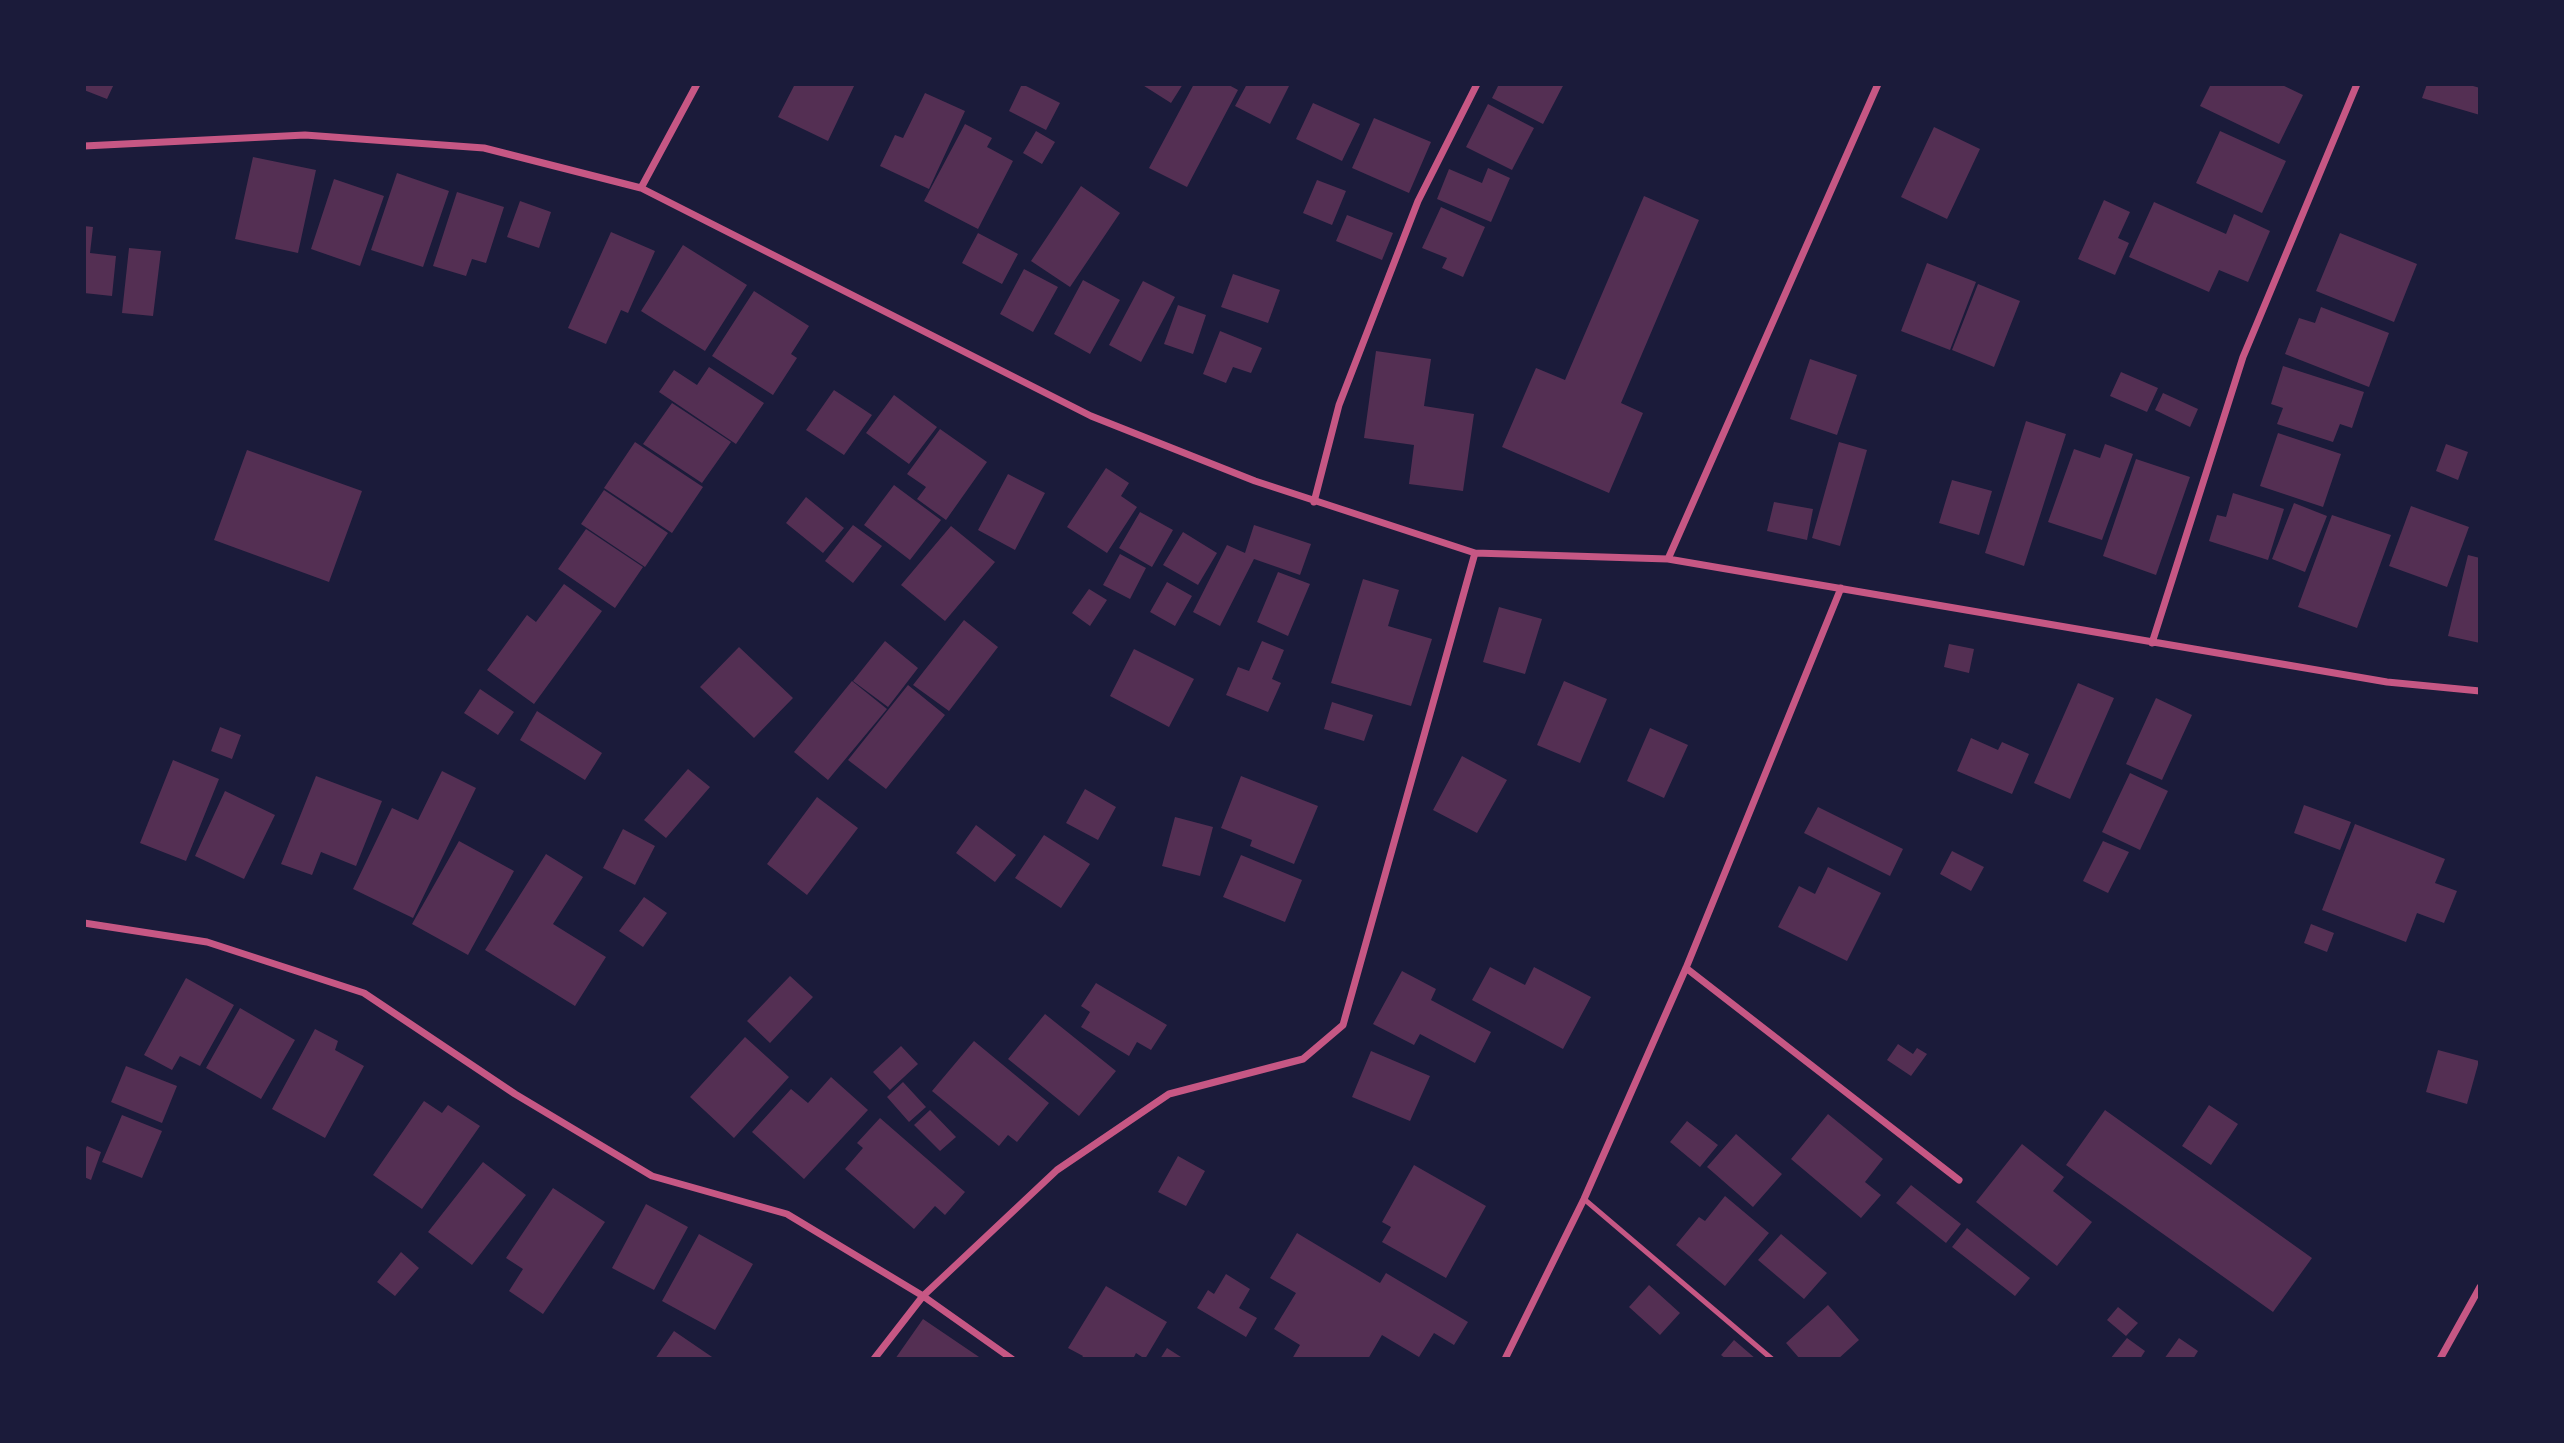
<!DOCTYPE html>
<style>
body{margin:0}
#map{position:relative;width:2564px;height:1443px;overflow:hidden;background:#1b1b3a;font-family:Helvetica,sans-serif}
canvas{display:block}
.frame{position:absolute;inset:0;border:86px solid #1b1b3a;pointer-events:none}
</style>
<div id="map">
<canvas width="2564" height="1443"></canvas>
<div class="frame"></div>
</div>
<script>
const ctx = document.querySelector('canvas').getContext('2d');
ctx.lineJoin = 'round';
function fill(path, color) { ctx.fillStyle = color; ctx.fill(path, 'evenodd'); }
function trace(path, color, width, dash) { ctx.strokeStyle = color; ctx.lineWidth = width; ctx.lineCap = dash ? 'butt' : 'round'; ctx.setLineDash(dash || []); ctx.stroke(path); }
fill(new Path2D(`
 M84 84H114L107 99 84 90Z
 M795 84H855L828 141 778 117Z
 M1022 84 1060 103 1046 130 1009 111Z
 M1141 84H1183L1171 103Z
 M1194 84H1227L1238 90 1187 187 1149 168Z
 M1247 84H1290L1270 124 1235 106Z
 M1499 84H1564L1543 124 1492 98Z
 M2211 84H2280L2303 95 2279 144 2200 106Z
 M2427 84H2466L2480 88V115L2422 98Z
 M925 93 965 111 929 189 880 166 895 135 903 138Z
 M1313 103 1360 124 1342 161 1296 139Z
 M1488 104 1534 128 1512 170 1466 147Z
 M1374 118 1431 142 1409 193 1352 168Z
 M965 124 992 138 987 147 1013 161 978 229 924 201Z
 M1934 127 1980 149 1947 219 1901 197Z
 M1036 131 1055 142 1042 164 1023 153Z
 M2220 131 2286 161 2262 213 2196 183Z
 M253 157 316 170 298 253 235 239Z
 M1488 168 1510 178 1491 222 1437 199 1449 169 1482 183Z
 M397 173 449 191 423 267 371 250Z
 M334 179 384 196 360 266 311 249Z
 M1317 180 1346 191 1332 225 1303 213Z
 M1081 186 1120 213 1070 287 1031 261Z
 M457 192 504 207 486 263 472 259 466 276 433 266Z
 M1644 196 1699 220 1621 403 1643 413 1609 493 1502 447 1536 368 1565 380Z
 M2104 200 2130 212 2118 238 2129 243 2115 275 2078 259Z
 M520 201 551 212 539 248 507 237Z
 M2154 202 2226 234 2234 214 2270 231 2248 282 2219 270 2209 292 2129 257Z
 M1441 207 1485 227 1463 277 1442 268 1447 258 1422 248Z
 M1347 215 1393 233 1382 260 1336 241Z
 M84 226 93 227 90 253 116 256 112 296 84 293Z
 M611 232 655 251 628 313 621 310 606 344 568 328Z
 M978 233 1018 254 1002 284 962 263Z
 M2340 233 2417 264 2394 322 2316 291Z
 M683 245 747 285 705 351 641 311Z
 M129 248 161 251 153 316 122 313Z
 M1927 263 1976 282 1950 350 1901 331Z
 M1024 269 1058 287 1033 332 1000 314Z
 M1233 274 1280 290 1268 323 1221 307Z
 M1083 280 1120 300 1090 354 1054 334Z
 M1143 281 1175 297 1141 362 1109 345Z
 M1978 284 2020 301 1994 367 1952 350Z
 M754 291 809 326 791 354 797 358 773 395 712 356Z
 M1178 305 1206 315 1193 354 1164 344Z
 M2321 307 2389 333 2369 387 2285 354 2299 318 2315 323Z
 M1220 331 1262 348 1251 373 1233 367 1226 383 1203 374Z
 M1376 351 1431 359 1424 406 1474 414 1463 491 1409 484 1414 445 1364 438Z
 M1810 359 1857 375 1837 435 1790 419Z
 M2283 366 2364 392 2352 428 2340 424 2333 442 2277 424 2283 408 2271 404Z
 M709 367 764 403 736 444 659 392 674 370 697 385Z
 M2121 372 2158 388 2147 412 2110 396Z
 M834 390 872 415 844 455 806 430Z
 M2163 393 2198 409 2190 427 2155 410Z
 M894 395 937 427 909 464 866 433Z
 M672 403 731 442 702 483 643 444Z
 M2026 421 2066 434 2024 566 1985 553Z
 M940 429 987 462 946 520 917 499 926 487 907 474Z
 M2278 433 2341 454 2323 507 2260 486Z
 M635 442 703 487 672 533 604 488Z
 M1839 442 1867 450 1840 546 1812 538Z
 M2105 444 2133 454 2102 540 2048 522 2074 449 2100 458Z
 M2446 444 2468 452 2458 480 2436 471Z
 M247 450 362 491 329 582 214 540Z
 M2136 459 2190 477 2156 575 2103 556Z
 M1106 468 1129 483 1121 496 1137 507 1107 553 1067 527Z
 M1008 474 1045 493 1015 550 978 530Z
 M1952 480 1992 491 1979 535 1939 523Z
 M894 485 941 520 910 560 864 525Z
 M604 490 668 533 645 567 581 524Z
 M2233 493 2284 509 2268 560 2209 541 2217 515 2226 517Z
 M806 497 844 528 823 553 786 523Z
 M1774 502 1813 509 1807 540 1767 531Z
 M2294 503 2327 516 2305 572 2272 559Z
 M2411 506 2469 527 2447 587 2389 566Z
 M1140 512 1173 530 1152 567 1119 548Z
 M2332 515 2391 535 2357 628 2298 607Z
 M853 525 882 546 853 583 825 561Z
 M1254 525 1311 544 1300 575 1254 559 1220 626 1193 612 1227 545 1245 553Z
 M951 526 995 562 945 621 901 585Z
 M586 529 643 567 615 608 558 569Z
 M1183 532 1217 553 1198 585 1163 565Z
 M1120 554 1146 568 1130 599 1103 585Z
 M2468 555 2480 558V643L2448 636Z
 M1278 572 1310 584 1288 636 1257 622Z
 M1363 579 1399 590 1388 626 1432 639 1411 706 1331 683Z
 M1167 582 1192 596 1175 626 1150 612Z
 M564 584 602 611 534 704 487 670 527 615 536 622Z
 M1089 589 1107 600 1090 626 1072 613Z
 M1499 607 1542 619 1525 674 1483 662Z
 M964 620 998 647 949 711 913 685Z
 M885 641 918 668 888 707 853 681Z
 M1262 641 1284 650 1272 679 1281 683 1268 712 1226 695 1238 667 1249 671Z
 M1949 644 1974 649 1969 673 1944 667Z
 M739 647 793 698 754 738 700 687Z
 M1134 649 1194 679 1169 727 1110 696Z
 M852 681 887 709 828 780 794 752Z
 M1564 681 1607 699 1580 763 1537 745Z
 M2078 683 2114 698 2070 799 2034 783Z
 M908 685 945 715 886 789 848 760Z
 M480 689 514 712 498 735 464 713Z
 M2156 698 2192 715 2162 780 2126 764Z
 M1332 702 1373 715 1364 741 1324 729Z
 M537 711 602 753 585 780 520 740Z
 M220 727 241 735 232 759 211 751Z
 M1650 728 1688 745 1664 798 1627 781Z
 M1971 738 1998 750 2002 742 2029 754 2012 794 1957 771Z
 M1462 756 1507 780 1477 833 1433 810Z
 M173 760 219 779 186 861 140 843Z
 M688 769 710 787 666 838 644 820Z
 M442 771 476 788 413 918 353 889 392 808 418 820Z
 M2130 773 2168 791 2140 850 2102 832Z
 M316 776 382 801 356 866 321 852 312 875 281 864Z
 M1241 776 1318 806 1294 864 1250 846 1252 840 1221 828Z
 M1085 789 1116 807 1098 840 1066 823Z
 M225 791 275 815 244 879 195 856Z
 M817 797 858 828 807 895 767 864Z
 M2304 805 2351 822 2340 850 2294 833Z
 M1818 807 1903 849 1890 876 1804 833Z
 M1175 817 1213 827 1200 876 1162 866Z
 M2355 824 2445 859 2435 883 2457 891 2444 923 2417 913 2406 942 2322 910Z
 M976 825 1016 855 995 882 956 853Z
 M623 829 655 846 635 885 603 868Z
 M1044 835 1090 864 1061 908 1015 878Z
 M459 841 514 871 468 955 412 924Z
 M2103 841 2129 852 2108 893 2083 881Z
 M1952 851 1984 867 1971 891 1940 874Z
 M546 854 583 877 553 924 606 957 575 1006 485 950Z
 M1241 855 1302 880 1285 922 1223 897Z
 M1828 867 1881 893 1847 961 1778 927 1799 886 1815 894Z
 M644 897 667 913 643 947 619 931Z
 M2311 924 2334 933 2327 952 2304 943Z
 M1490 967 1525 985 1534 967 1591 997 1563 1049 1472 1000Z
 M1402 971 1436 989 1431 1000 1491 1032 1475 1063 1420 1034 1414 1045 1373 1024Z
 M790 976 813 997 770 1043 747 1021Z
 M186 978 234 1005 200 1066 180 1056 172 1070 144 1055Z
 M1096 983 1167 1025 1151 1050 1137 1042 1129 1056 1081 1027 1090 1012 1081 1006Z
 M240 1008 295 1040 261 1099 206 1068Z
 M1045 1014 1116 1071 1079 1116 1008 1059Z
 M315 1029 338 1041 335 1050 364 1066 325 1138 272 1109Z
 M745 1037 789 1077 734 1138 690 1097Z
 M974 1041 1049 1103 1017 1142 1008 1135 999 1146 932 1091Z
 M1898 1044 1913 1054 1917 1048 1927 1054 1911 1076 1887 1060Z
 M901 1046 918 1064 890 1090 873 1072Z
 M2438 1050 2479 1061 2467 1104 2426 1092Z
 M1371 1051 1430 1076 1410 1121 1352 1097Z
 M126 1066 177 1086 162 1123 111 1102Z
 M831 1077 868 1110 804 1179 752 1132 791 1089 808 1103Z
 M903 1082 926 1107 909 1122 887 1097Z
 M424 1101 442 1113 448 1105 480 1126 422 1209 373 1175Z
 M2209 1105 2238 1124 2211 1165 2182 1146Z
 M930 1110 956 1137 940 1151 914 1125Z
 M2105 1110 2312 1258 2273 1312 2066 1165Z
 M1828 1114 1883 1159 1865 1182 1881 1195 1861 1218 1791 1159Z
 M122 1115 162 1131 142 1178 102 1162Z
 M880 1118 965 1192 945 1215 935 1206 914 1229 845 1169 863 1148 857 1143Z
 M1687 1121 1718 1145 1700 1167 1670 1142Z
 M1736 1134 1782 1174 1753 1207 1707 1167Z
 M2022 1144 2064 1177 2053 1191 2092 1222 2057 1266 1976 1202Z
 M87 1146 101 1152 91 1180 84 1177V1153Z
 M1178 1156 1205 1171 1186 1206 1158 1192Z
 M483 1162 526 1195 472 1265 428 1232Z
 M1414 1165 1486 1206 1446 1278 1382 1242 1391 1227 1382 1222Z
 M1911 1185 1961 1224 1946 1243 1896 1203Z
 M553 1188 605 1222 543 1314 509 1291 523 1269 506 1258Z
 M1725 1196 1769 1233 1725 1286 1676 1245 1699 1217 1705 1221Z
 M646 1204 688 1227 654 1290 612 1268Z
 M1967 1228 2030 1278 2015 1296 1952 1247Z
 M1297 1233 1380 1283 1386 1273 1468 1322 1454 1345 1434 1333 1419 1357 1382 1335 1368 1359H1292L1300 1345 1274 1329 1296 1293 1270 1278Z
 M699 1234 753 1264 715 1330 662 1301Z
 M1781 1234 1827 1273 1804 1299 1758 1260Z
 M401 1252 419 1268 395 1296 377 1282Z
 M1226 1274 1250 1289 1239 1308 1257 1318 1246 1337 1197 1308 1208 1290 1214 1294Z
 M1649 1285 1680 1313 1660 1335 1629 1307Z
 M1106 1286 1167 1322 1145 1359 1136 1353 1133 1359H1081L1083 1356 1068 1348Z
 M1828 1305 1859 1340 1838 1359H1800L1786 1343Z
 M2118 1307 2138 1323 2126 1336 2107 1320Z
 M923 1319 982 1359H895Z
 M674 1331 715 1359H655Z
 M2127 1338 2145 1351 2140 1359H2110Z
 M2179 1338 2198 1351 2193 1359H2164Z
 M1734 1340 1756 1359H1726L1721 1355Z
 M1167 1348 1184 1359H1160Z`), '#542f53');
trace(new Path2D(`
 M1584 1199 1772 1359`), '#c65784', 5);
trace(new Path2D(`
 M84 146 305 135 484 148 641 188 1091 416 1255 481 1475 553 1668 559 2387 682 2480 691
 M641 188 697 84
 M1314 502 1339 405 1418 201 1477 84
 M1668 559 1878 84
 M2152 643 2243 357 2357 84
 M84 923 207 942 364 993 515 1094 652 1176 787 1214 923 1296 1012 1359
 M1686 968 1959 1180
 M874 1359 923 1296 1057 1170 1169 1094 1303 1059 1343 1025 1475 553
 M1505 1359 1584 1199 1686 968 1841 588
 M2440 1359 2480 1287`), '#c65784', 7);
</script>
